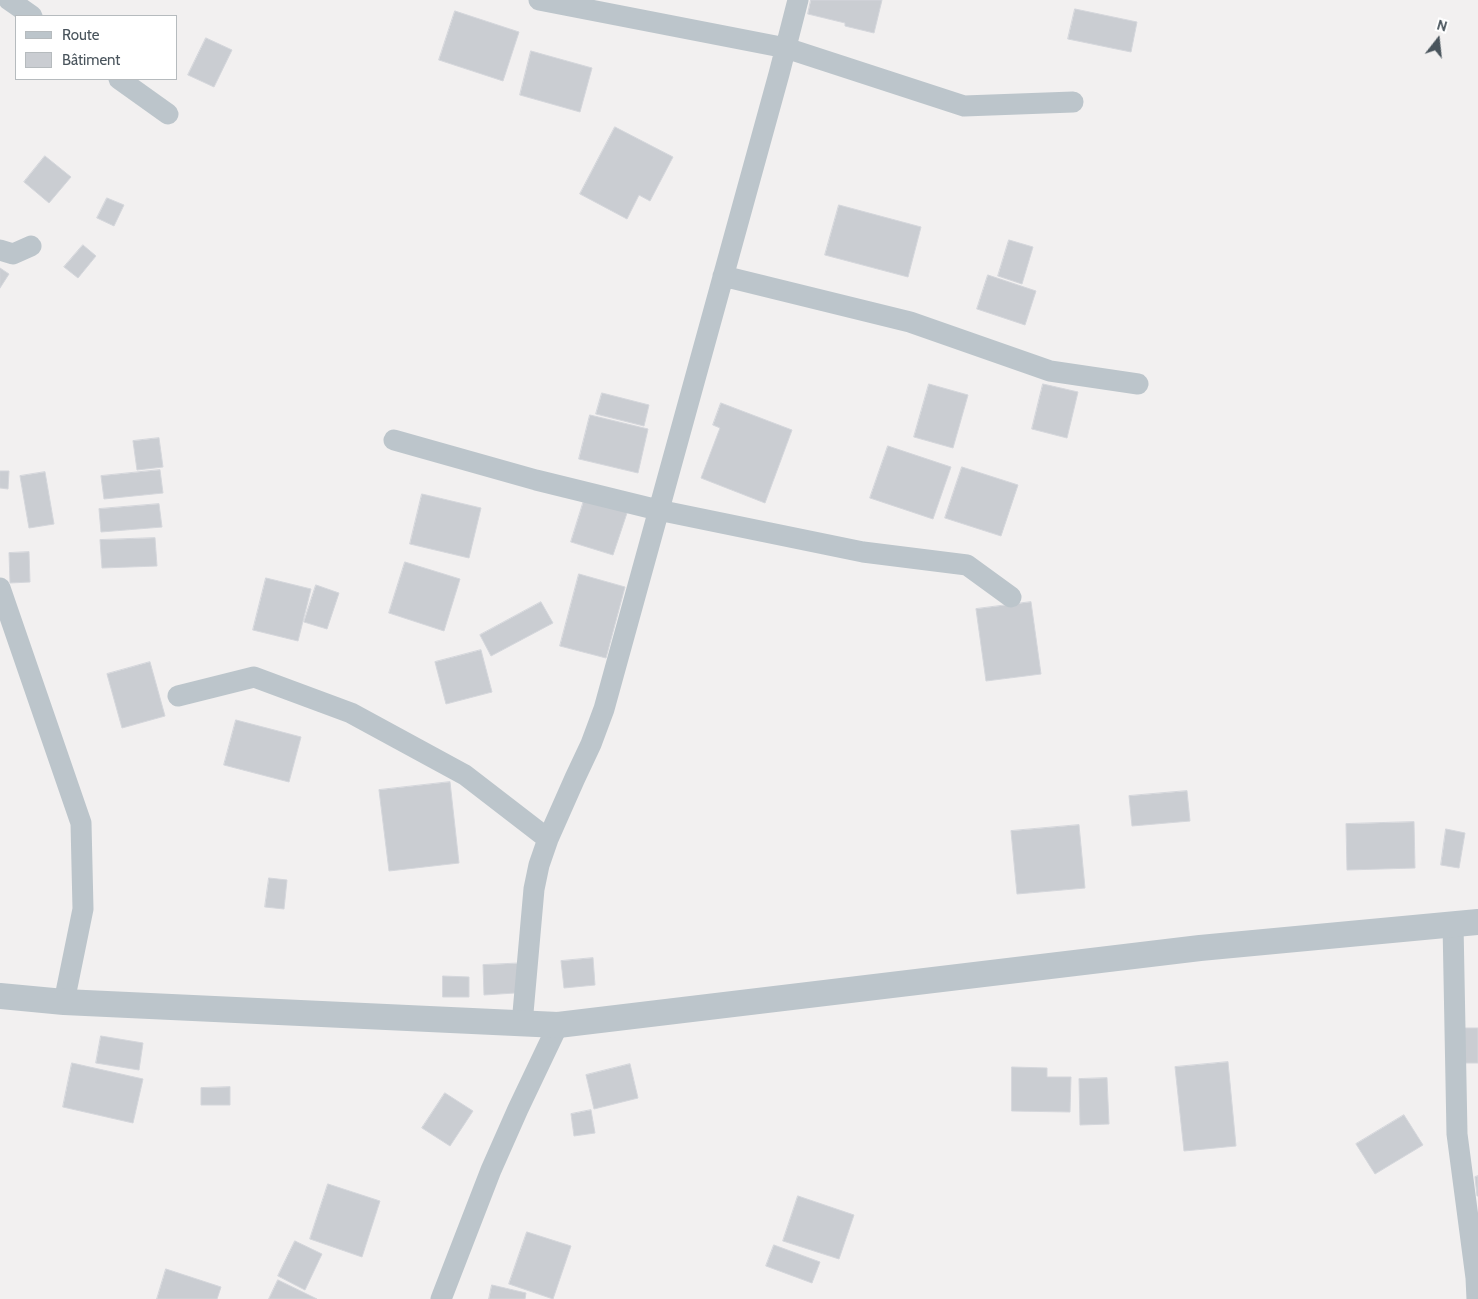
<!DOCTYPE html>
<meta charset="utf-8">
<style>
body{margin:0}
#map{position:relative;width:1478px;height:1299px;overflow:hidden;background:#f2f0f0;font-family:Cabin,sans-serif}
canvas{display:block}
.legend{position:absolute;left:15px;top:15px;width:162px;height:65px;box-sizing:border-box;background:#fff;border:1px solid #b6bbbe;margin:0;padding:6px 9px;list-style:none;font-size:15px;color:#49545c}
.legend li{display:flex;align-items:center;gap:10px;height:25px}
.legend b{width:25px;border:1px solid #b6bbbe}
.north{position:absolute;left:1413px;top:15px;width:50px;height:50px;-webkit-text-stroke:4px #fff;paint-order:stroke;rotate:16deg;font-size:14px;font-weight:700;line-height:20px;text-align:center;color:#49545c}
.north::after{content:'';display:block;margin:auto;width:18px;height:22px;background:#49545c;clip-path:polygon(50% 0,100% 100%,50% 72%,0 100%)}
</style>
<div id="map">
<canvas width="1478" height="1299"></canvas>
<ul class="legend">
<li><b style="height:6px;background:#bcc5cb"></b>Route</li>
<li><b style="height:14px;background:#cacdd2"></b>Bâtiment</li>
</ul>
<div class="north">N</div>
</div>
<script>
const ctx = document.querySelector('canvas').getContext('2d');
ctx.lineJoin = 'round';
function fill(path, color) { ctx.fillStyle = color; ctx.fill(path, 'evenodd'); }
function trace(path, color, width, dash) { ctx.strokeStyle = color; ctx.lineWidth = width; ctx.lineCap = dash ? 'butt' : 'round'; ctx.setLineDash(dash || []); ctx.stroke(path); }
const building = new Path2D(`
 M811 0H882L874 33 845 26V23L808 14Z
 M1075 9 1137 22 1131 52 1068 39Z
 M455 11 519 32 503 81 439 60Z
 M206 38 232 50 214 87 188 75Z
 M531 51 592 68 580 112 520 95Z
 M615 127 673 157 650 201 639 195 627 219 580 194Z
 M45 156 71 177 49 203 24 182Z
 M107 198 124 205 114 226 97 218Z
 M839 205 921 227 908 277 825 255Z
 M1009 240 1033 247 1022 284 998 276Z
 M83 245 96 256 78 278 64 267Z
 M0 268 9 274 0 288Z
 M988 275 1036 291 1025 325 977 309Z
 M929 384 968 395 953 448 914 437Z
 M1043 384 1078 392 1067 438 1032 429Z
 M602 393 649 405 644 426 596 414Z
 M721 403 792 430 765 503 701 478 720 428 713 425Z
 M590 415 648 429 638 473 579 459Z
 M159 438 163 467 137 470 133 441Z
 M888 446 951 467 933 519 870 498Z
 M962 467 1018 485 1001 536 945 518Z
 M160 470 163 493 104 499 101 476Z
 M0 471H9L8 489 0 488Z
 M45 472 54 524 29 528 20 476Z
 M422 494 481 508 469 558 410 544Z
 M585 497 628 510 613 555 571 542Z
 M159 504 162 527 101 532 99 509Z
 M155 538 157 566 102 568 100 540Z
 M29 552 30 582 10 583 9 553Z
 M405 562 460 579 444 631 389 613Z
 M579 574 625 587 606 658 560 646Z
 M266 578 311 589 298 641 253 630Z
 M316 585 339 593 327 629 304 622Z
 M541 602 553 623 491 656 480 635Z
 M1031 602 1041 674 986 681 976 609Z
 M481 650 492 692 446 704 435 662Z
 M150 662 165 716 122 728 107 674Z
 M236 720 301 737 289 782 224 765Z
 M450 782 459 863 389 871 379 790Z
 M1187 791 1190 821 1132 826 1129 796Z
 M1414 822 1415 868 1347 870 1346 824Z
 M1079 825 1085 888 1017 894 1011 831Z
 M1446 829 1465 833 1459 868 1441 865Z
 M269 878 287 880 284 909 265 907Z
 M593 958 595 985 564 988 561 961Z
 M528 963 530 992 484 995 483 965Z
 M443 976 469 977V997H443Z
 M1464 1028H1478V1063H1464Z
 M101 1036 143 1043 139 1070 96 1063Z
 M1228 1062 1236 1146 1184 1151 1175 1067Z
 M72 1063 143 1079 133 1123 63 1107Z
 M630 1064 638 1098 594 1109 586 1075Z
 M1012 1067 1047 1068V1077H1071L1070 1112 1012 1111Z
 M1107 1078 1109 1124 1080 1125 1079 1079Z
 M230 1087V1105H201V1088Z
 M445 1093 473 1111 450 1146 422 1128Z
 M591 1110 595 1133 574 1136 571 1114Z
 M1404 1115 1423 1145 1375 1174 1356 1144Z
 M1478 1176V1196H1477L1475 1177Z
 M328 1184 380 1201 362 1257 310 1239Z
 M798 1196 854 1215 839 1259 783 1241Z
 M527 1232 571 1246 553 1299 509 1284Z
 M295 1241 322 1254 305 1290 278 1276Z
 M774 1245 820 1262 812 1283 766 1266Z
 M166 1269 221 1287 217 1299H157Z
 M278 1280 317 1299H269Z
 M492 1285 526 1293 525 1299H489Z`);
fill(building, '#cacdd2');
trace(building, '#d4d6db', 1);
trace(new Path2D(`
 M9 0 32 16
 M539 0 786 48 964 106 1073 102
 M119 79 168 114
 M0 250 13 254 31 246
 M723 276 910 322 1050 371 1138 384
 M394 440 536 480 658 510 863 552 967 565 1011 597
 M0 588 81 823 83 909 64 1002
 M178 696 254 677 351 713 465 775 548 839
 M1453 924 1457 1134 1476 1278 1477 1299
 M522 1024 534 889 539 865 548 839 575 778 591 744 604 709 779 74 798 0
 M441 1299 491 1170 518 1109 558 1025`), '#bcc5cb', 21);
trace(new Path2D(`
 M0 996 64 1002 558 1025 1200 948 1478 922`), '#bcc5cb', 26);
</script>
